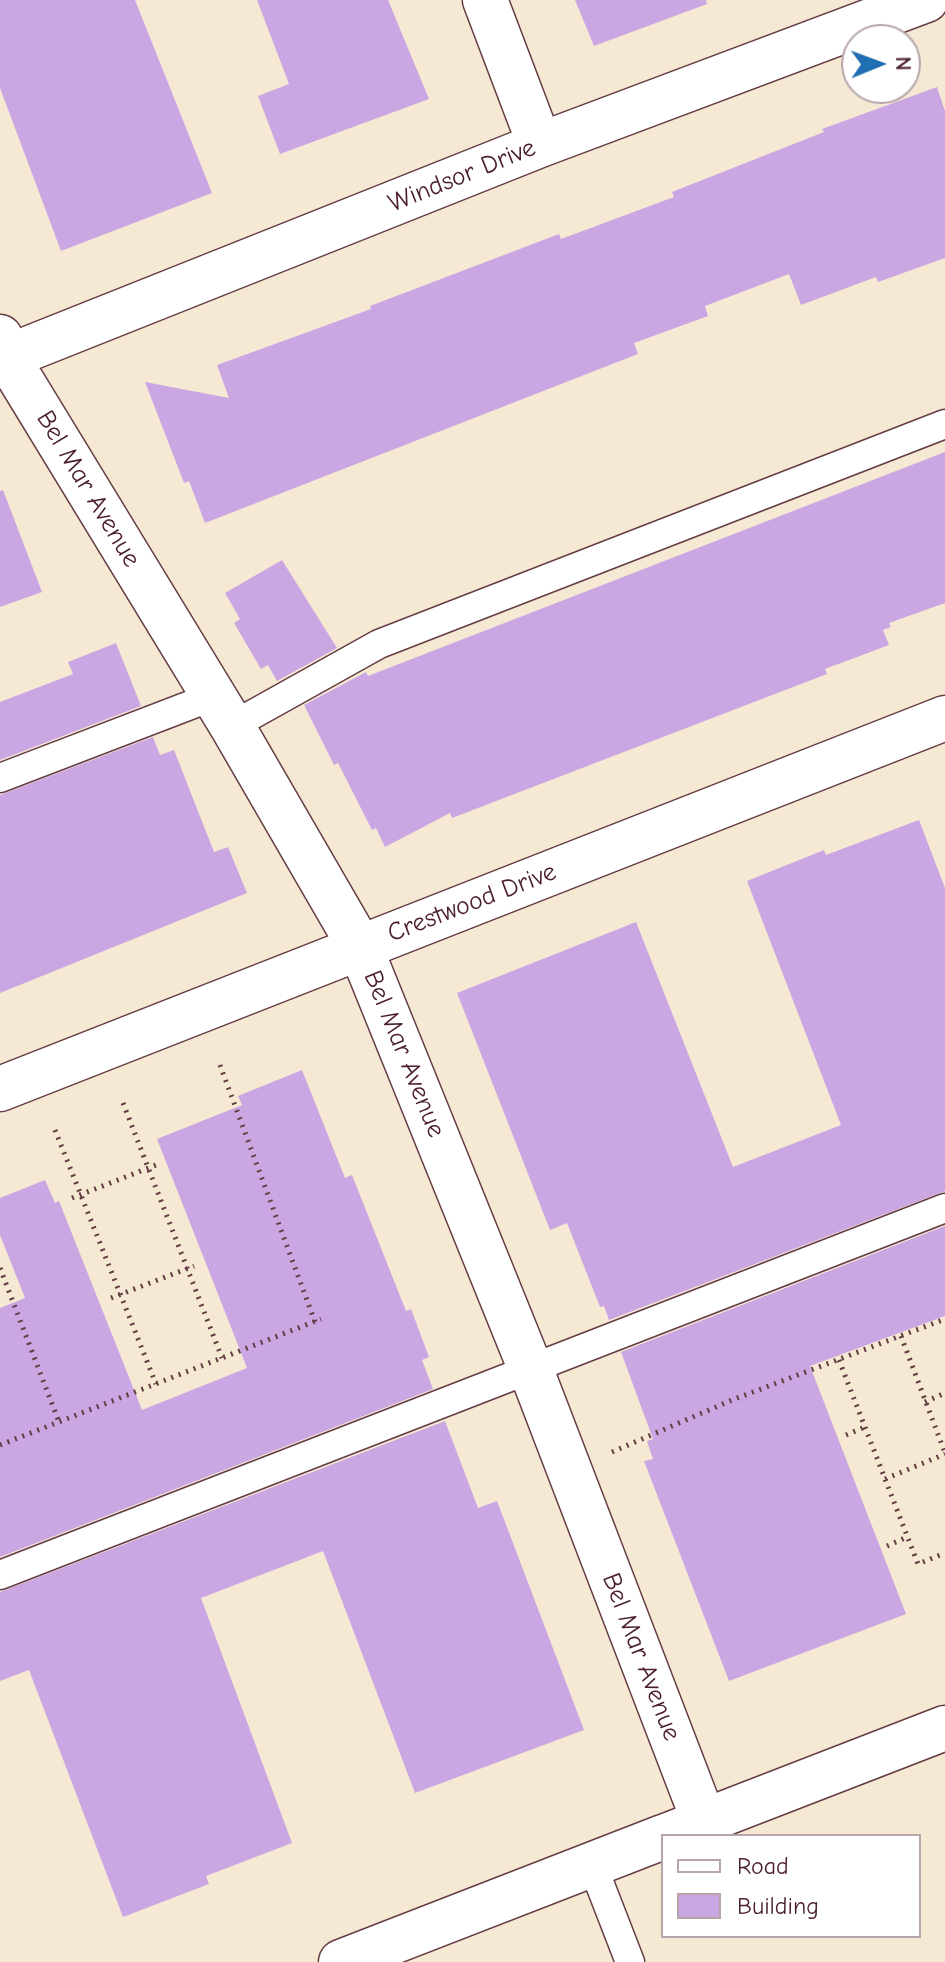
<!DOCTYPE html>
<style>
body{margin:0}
#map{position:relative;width:945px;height:1962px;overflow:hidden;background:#f6e9d4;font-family:"Comic Neue",sans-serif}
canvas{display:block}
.legend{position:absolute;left:661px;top:1834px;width:260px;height:104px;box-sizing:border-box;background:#fff;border:2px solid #b7a5aa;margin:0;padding:10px 14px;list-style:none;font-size:24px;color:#4a1f2b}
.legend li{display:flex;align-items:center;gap:16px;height:40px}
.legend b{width:40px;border:2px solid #b7a5aa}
.north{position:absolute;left:841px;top:24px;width:80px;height:80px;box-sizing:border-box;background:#fff;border:2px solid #b7a5aa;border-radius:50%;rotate:89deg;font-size:22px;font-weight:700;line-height:32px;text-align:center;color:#4a1f2b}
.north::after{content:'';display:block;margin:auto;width:28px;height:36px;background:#1f6fb2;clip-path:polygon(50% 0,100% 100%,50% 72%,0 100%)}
</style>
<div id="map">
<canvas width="945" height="1962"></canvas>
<ul class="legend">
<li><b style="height:10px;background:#fff"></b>Road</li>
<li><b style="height:22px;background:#caa7e2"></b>Building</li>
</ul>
<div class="north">N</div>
</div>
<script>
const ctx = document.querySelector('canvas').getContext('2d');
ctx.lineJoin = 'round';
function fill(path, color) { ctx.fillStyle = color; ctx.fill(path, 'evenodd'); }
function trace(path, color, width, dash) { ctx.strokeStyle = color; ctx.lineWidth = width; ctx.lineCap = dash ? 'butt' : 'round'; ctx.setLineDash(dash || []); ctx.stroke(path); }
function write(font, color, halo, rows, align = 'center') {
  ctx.font = font + ' "Comic Neue",sans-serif'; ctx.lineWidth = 6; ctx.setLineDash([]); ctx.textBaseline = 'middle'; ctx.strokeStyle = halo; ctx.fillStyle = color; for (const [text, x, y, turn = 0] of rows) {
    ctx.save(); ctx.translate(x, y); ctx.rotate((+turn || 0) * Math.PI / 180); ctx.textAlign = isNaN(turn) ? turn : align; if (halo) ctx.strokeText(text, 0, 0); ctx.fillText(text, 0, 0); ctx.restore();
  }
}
fill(new Path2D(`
 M0 0H135L212 193 61 251 0 88Z
 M257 0H388L429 99 280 154 258 96 289 84Z
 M575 0H706L707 4 594 46Z
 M937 87 945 111V258L878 282 876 277 801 305 789 274 705 306 708 316 634 343 638 354 205 523 189 481 184 483 145 382 229 398 217 365 371 309 370 306 559 234 561 239 674 197 672 192 824 132 822 129Z
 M945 452V603L889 623 891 627 883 630 889 645 825 669 827 674 452 818 450 813 385 847 376 828 372 830 338 763 334 765 304 705 366 672 368 676Z
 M3 490 42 592 0 607V491Z
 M282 560 337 648 277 681 268 665 261 669 234 623 240 619 225 593Z
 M116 643 141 706 0 760V702L73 674 68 662Z
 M153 737 160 755 174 750 214 852 228 847 247 893 0 993V795Z
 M919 820 945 888V1191L609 1320 604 1306 600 1307 567 1223 550 1230 457 993 636 922 733 1167 841 1125 747 881 824 850 826 855Z
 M302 1070 345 1178 352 1175 406 1311 411 1309 429 1357 422 1360 433 1389 0 1557V1308L25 1298 0 1235V1198L45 1180 55 1203 59 1201 142 1410 247 1368 157 1139 242 1105 238 1096Z
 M945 1226V1316L810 1366 906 1614 729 1681 644 1461 653 1459 647 1441 653 1439 621 1352Z
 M445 1421 478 1508 497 1501 584 1730 415 1793 323 1551 201 1598 292 1843 206 1876 209 1884 123 1917 29 1670 0 1681V1592Z`), '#caa7e2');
const lane = new Path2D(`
 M232 726 379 644 945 424
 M0 778 214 696
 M0 1575 945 1208
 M592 1864 630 1962`);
const street = new Path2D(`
 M485 0 540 145
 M0 337 7 357 232 726 360 947 531 1370 704 1821
 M0 360 540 145 926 0
 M0 1089 945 718`);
const secondary = new Path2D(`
 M666 1836 945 1728
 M341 1962 663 1837`);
trace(lane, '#643d44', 31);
trace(street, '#643d44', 47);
trace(secondary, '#643d44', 47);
trace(new Path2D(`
 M220 1065 315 1322
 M123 1103 222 1358
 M55 1130 156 1384
 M72 1198 156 1165
 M0 1268 59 1422
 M111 1298 194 1266
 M901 1336 945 1453
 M839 1360 918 1564 945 1553
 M925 1402 945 1393
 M846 1435 865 1427
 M0 1445 321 1319
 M612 1452 732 1400 945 1319
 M885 1479 945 1454
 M887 1546 907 1537`), '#643d44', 5, [2, 6]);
trace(lane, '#fff', 28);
trace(street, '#fff', 44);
trace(secondary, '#fff', 44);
write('26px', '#4a1f2b', '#fff', [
 ["Windsor Drive",462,176,-22],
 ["Bel Mar Avenue",88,489,59],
 ["Crestwood Drive",472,903,-21],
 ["Bel Mar Avenue",404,1054,68],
 ["Bel Mar Avenue",641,1657,69]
]);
</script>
